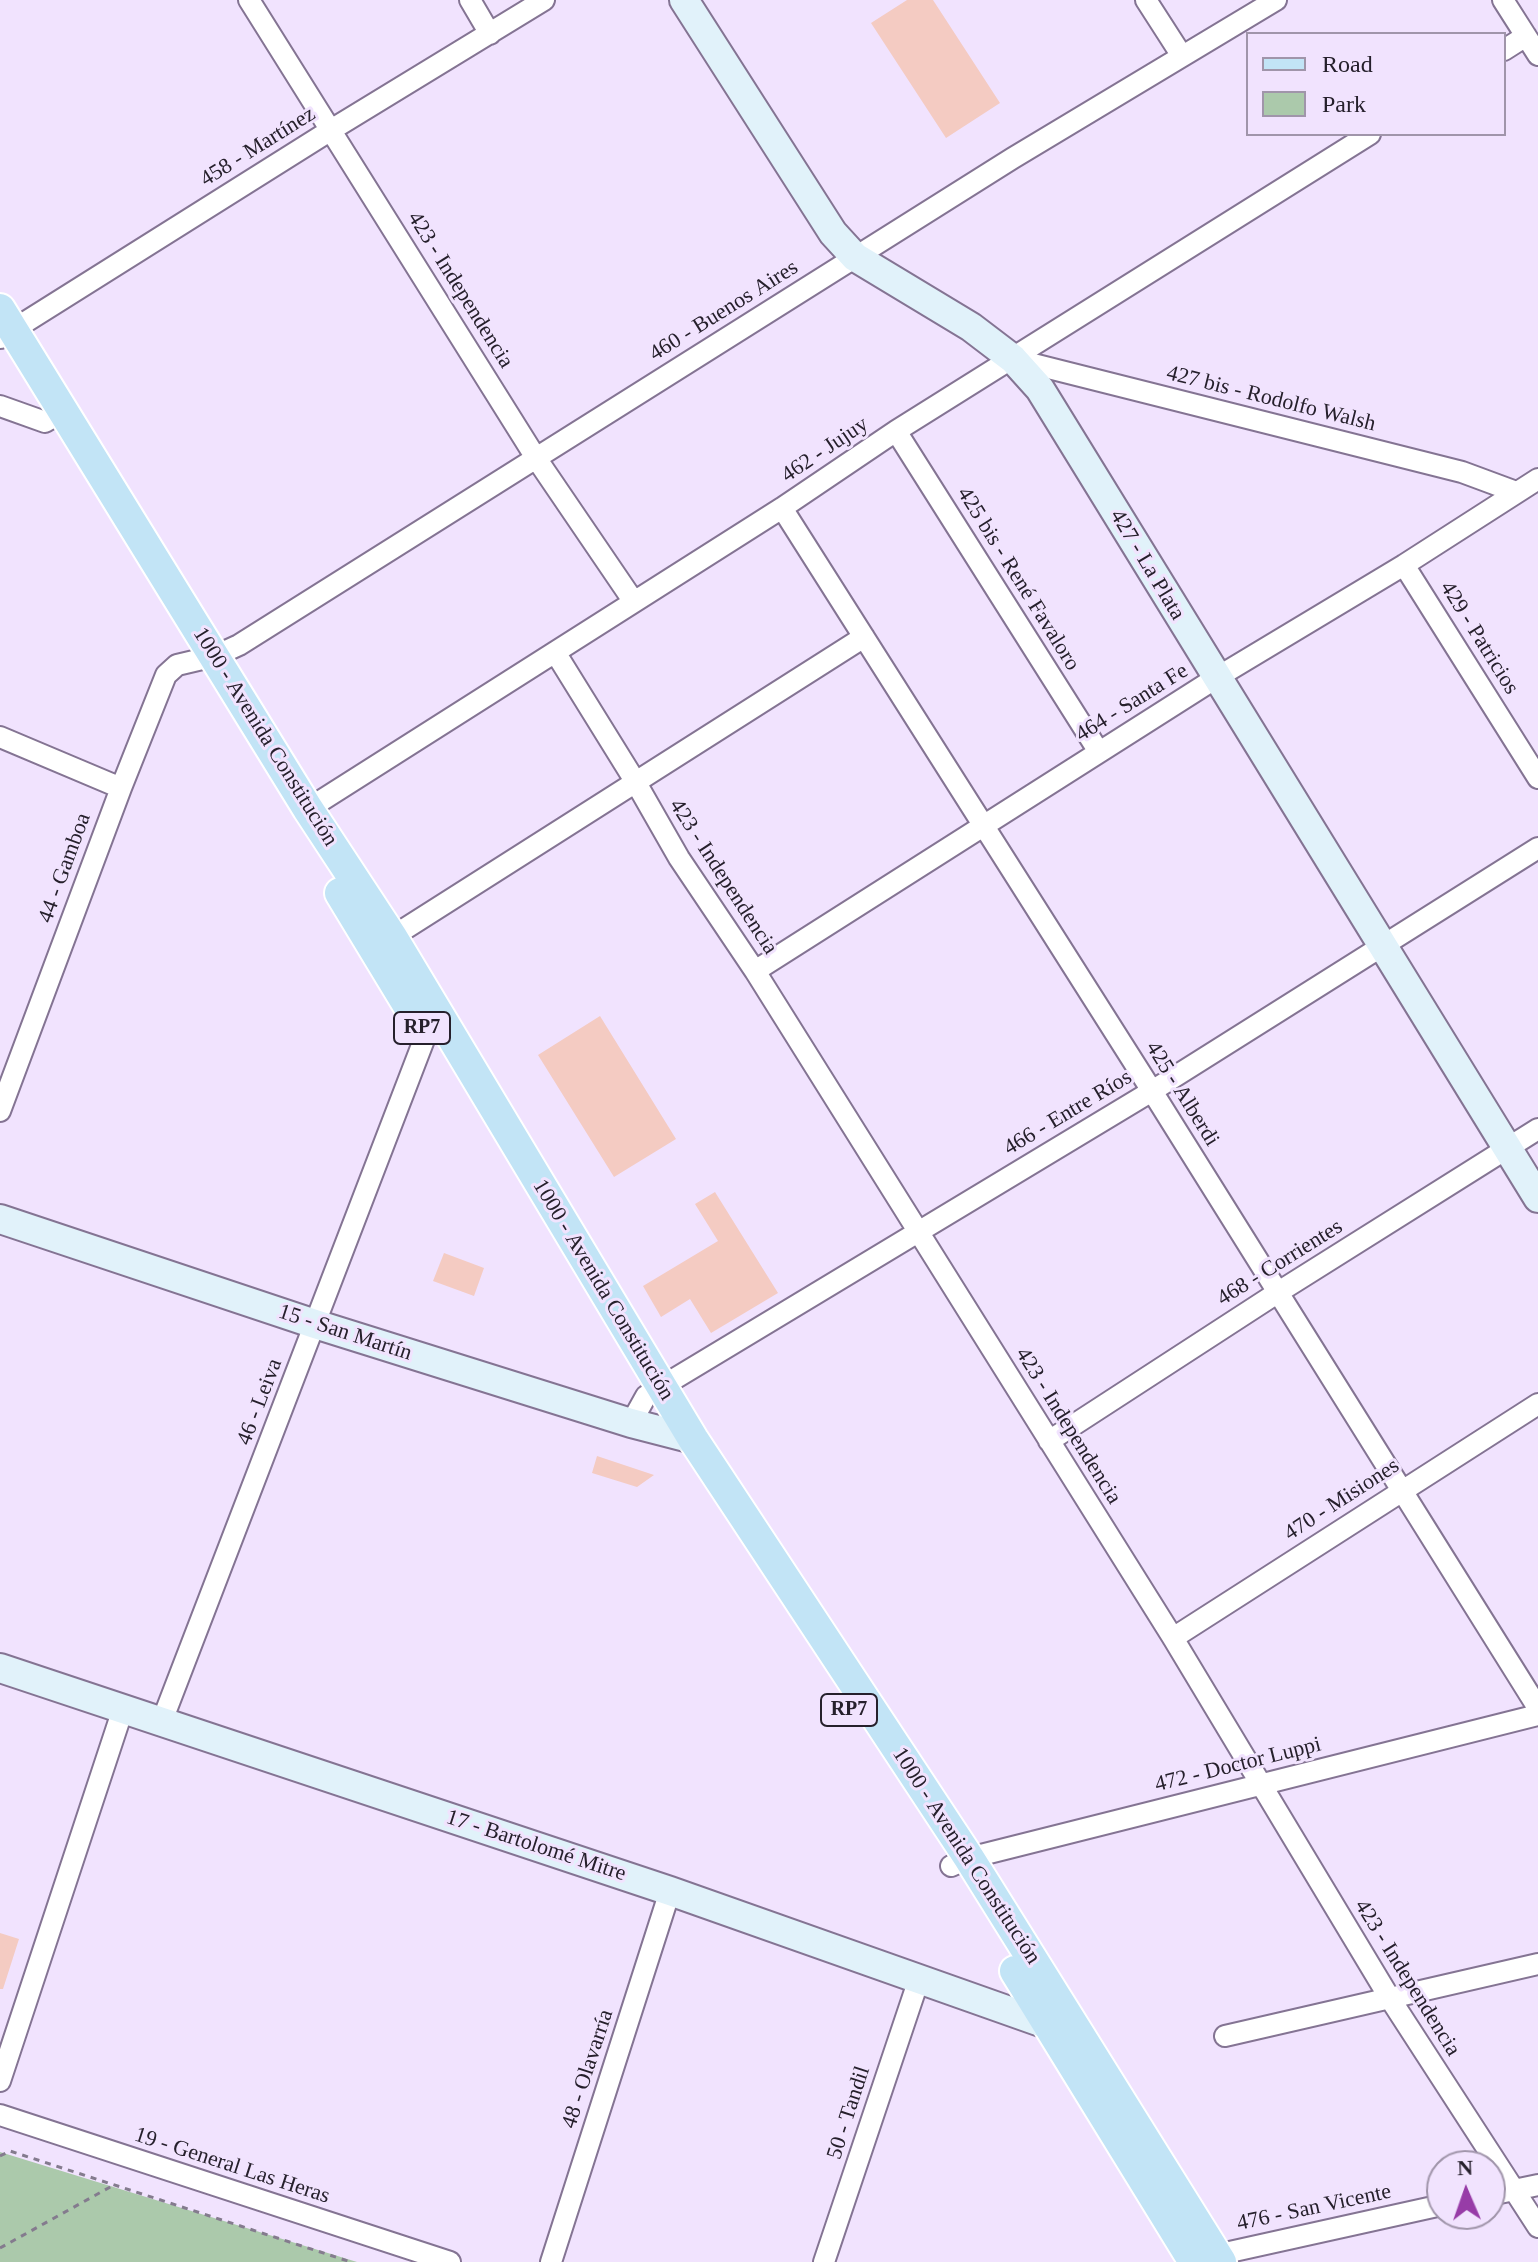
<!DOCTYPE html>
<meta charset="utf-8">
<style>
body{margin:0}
#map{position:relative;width:1538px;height:2262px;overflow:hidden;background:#f1e3fe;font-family:Georgia,serif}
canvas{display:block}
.legend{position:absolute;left:1246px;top:32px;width:260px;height:104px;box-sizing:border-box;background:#f1e3fe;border:2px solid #a095aa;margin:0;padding:10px 14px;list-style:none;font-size:24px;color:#26202c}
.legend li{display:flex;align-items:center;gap:16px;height:40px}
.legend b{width:40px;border:2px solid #a095aa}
.north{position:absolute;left:1426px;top:2150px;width:80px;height:80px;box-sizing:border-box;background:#f1e3fe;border:2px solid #a095aa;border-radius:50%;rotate:358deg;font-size:22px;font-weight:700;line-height:32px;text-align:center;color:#26202c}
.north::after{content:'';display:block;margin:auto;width:28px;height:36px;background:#973ca7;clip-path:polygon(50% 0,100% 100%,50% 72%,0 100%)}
</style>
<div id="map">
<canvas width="1538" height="2262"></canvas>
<ul class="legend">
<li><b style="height:10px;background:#c2e4f6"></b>Road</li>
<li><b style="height:22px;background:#abc9ab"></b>Park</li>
</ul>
<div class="north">N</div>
</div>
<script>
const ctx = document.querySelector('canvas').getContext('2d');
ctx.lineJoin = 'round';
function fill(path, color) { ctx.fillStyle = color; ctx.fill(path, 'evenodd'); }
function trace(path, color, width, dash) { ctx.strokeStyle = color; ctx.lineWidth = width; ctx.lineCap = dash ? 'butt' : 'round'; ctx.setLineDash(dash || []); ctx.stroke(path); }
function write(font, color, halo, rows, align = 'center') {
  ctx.font = font + ' Georgia,serif'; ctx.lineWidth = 6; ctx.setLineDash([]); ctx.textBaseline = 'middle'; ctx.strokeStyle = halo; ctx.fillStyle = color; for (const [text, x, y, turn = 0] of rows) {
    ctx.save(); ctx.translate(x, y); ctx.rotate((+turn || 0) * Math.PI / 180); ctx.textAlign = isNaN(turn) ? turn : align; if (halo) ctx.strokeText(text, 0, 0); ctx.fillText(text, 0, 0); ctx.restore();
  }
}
fill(new Path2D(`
 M0 2152 357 2262H0Z`), '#abc9ab');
fill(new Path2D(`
 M907 0H933L1000 103 946 138 871 23Z
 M600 1016 676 1139 614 1177 538 1055Z
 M715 1192 778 1293 711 1333 690 1299 661 1317 643 1286 718 1241 695 1204Z
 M444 1253 484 1268 474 1296 433 1281Z
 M597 1456 654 1475 637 1487 592 1473Z
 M0 1933 19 1939 3 1989H0Z`), '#f4cbc2');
const street = new Path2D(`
 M249 0 536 458 634 602
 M470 0 490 34
 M1146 0 1182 56
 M1503 0 1538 55
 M1504 50 1526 36
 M0 338 331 130 544 0
 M1013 359 1462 472 1516 492
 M0 406 45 422 62 412
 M896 431 1099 752
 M782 508 1152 1091 1538 1708
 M1404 565 1538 778
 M555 652 635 781 679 858 755 971 1173 1638 1389 1997 1538 2227
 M0 737 121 788
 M308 809 782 508 896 431 1370 134
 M392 937 864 637
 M755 971 1216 678 1404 565 1538 479
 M0 1111 121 788 166 675 177 665 215 656 239 645 1013 158 1276 0
 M631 1423 646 1396 1152 1091 1538 848
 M1049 1441 1277 1293 1538 1129
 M1173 1638 1538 1404
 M162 1721 432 1019
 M951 1866 969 1858 1538 1715
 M1225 2036 1538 1964
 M0 2081 123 1709
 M0 2115 450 2262
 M1490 2195 1538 2185
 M1207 2257 1442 2205
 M551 2262 670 1891
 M824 2262 919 1979`);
const secondary = new Path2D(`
 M684 0 833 233 855 257 971 327 1013 359 1040 389 1538 1198
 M0 1219 315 1324 631 1423 693 1439
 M0 1668 670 1891 1049 2025 1059 2018`);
const primary = new Path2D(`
 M0 309 308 809 392 937 693 1439 969 1858 1221 2262
 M340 893 423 1030
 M1015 1971 1194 2262`);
trace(street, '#847493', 24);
trace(secondary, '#847493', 32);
trace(primary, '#fff', 34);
trace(new Path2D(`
 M0 2156 10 2151 351 2262
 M0 2248 112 2186`), '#847b8e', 3, [6, 6]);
trace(street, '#fff', 20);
trace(secondary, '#e1f2fa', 28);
trace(primary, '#c2e4f6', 30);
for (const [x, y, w] of [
 [422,1028,56],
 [849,1710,56]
]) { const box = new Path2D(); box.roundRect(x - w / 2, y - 16, w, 32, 6); ctx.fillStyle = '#f1e3fe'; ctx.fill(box); trace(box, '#26202c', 2); }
write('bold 20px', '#26202c', null, [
 ["RP7",422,1028],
 ["RP7",849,1710]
]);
write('22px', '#26202c', '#f1e3fe', [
 ["458 - Martínez",258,147,-32],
 ["423 - Independencia",460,290,58],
 ["460 - Buenos Aires",724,311,-32],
 ["427 bis - Rodolfo Walsh",1271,399,14],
 ["462 - Jujuy",825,450,-34],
 ["427 - La Plata",1147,565,59],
 ["425 bis - René Favaloro",1018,579,58],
 ["429 - Patricios",1479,638,58],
 ["464 - Santa Fe",1132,703,-32],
 ["1000 - Avenida Constitución",265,737,58],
 ["44 - Gamboa",65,868,-70],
 ["423 - Independencia",723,877,57],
 ["425 - Alberdi",1182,1094,58],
 ["466 - Entre Ríos",1068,1113,-31],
 ["468 - Corrientes",1280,1263,-32],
 ["1000 - Avenida Constitución",603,1290,59],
 ["15 - San Martín",345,1333,18],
 ["46 - Leiva",260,1402,-69],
 ["423 - Independencia",1068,1426,58],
 ["470 - Misiones",1342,1500,-33],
 ["472 - Doctor Luppi",1238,1765,-14],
 ["17 - Bartolomé Mitre",536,1846,18],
 ["1000 - Avenida Constitución",966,1856,57],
 ["423 - Independencia",1407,1978,58],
 ["48 - Olavarría",588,2069,-72],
 ["50 - Tandil",849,2113,-72],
 ["19 - General Las Heras",232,2166,18],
 ["476 - San Vicente",1314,2208,-12]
]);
</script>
